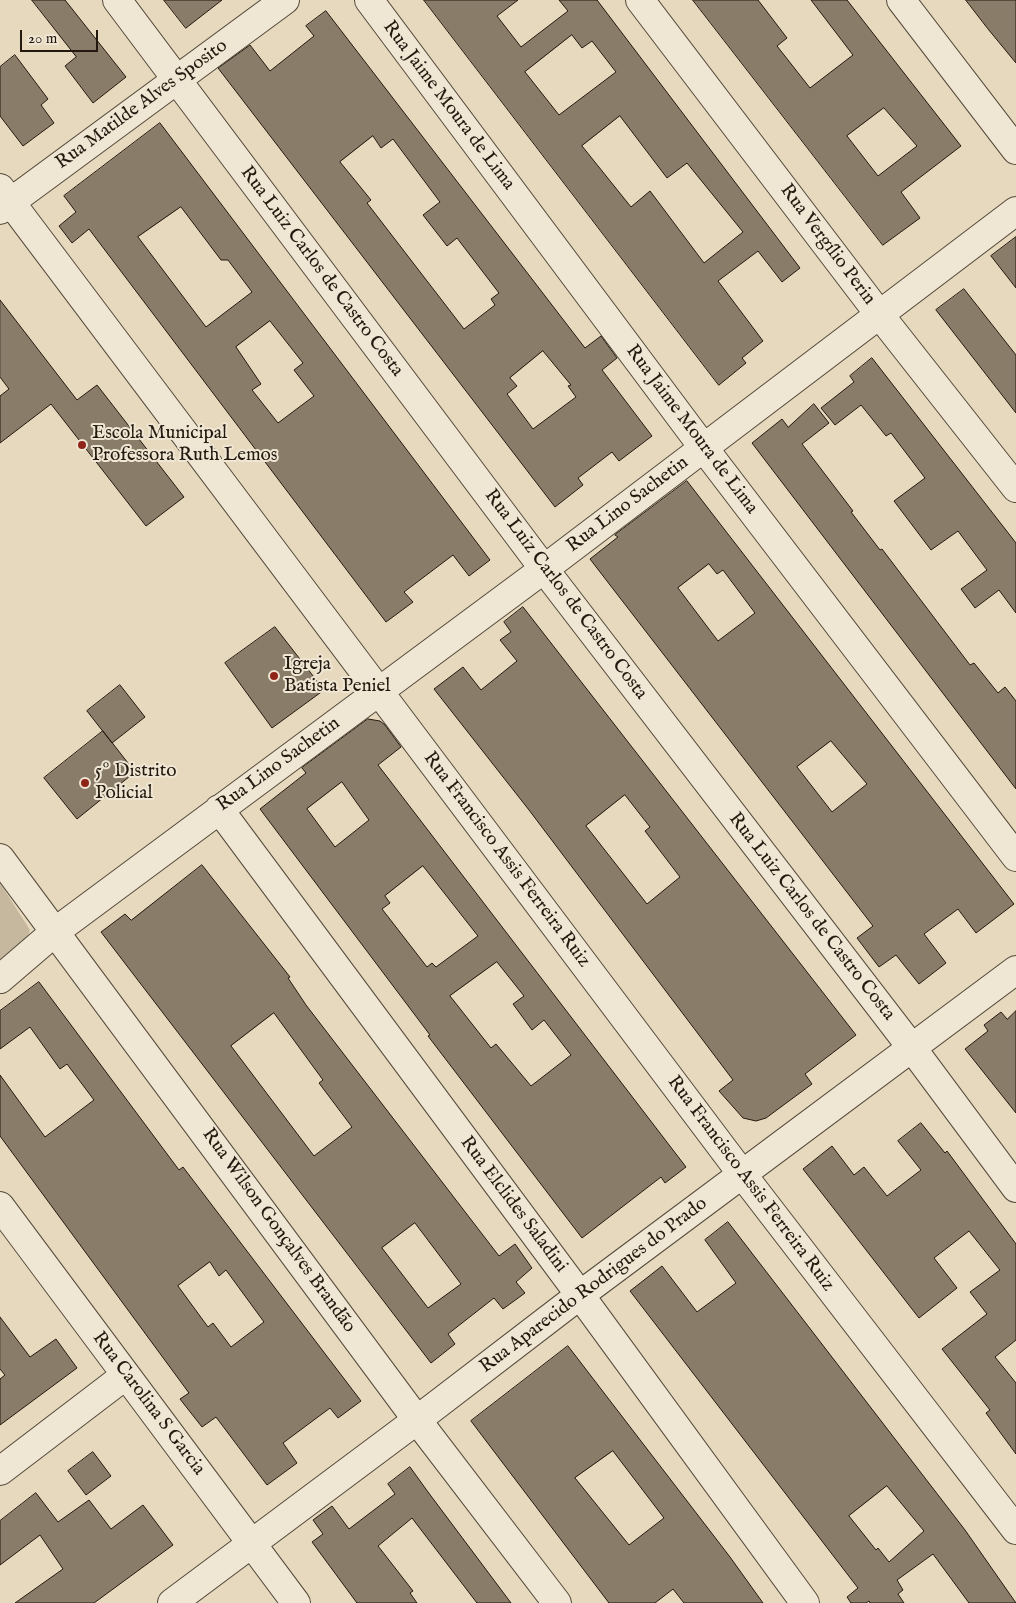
<!DOCTYPE html>
<meta charset="utf-8">
<style>
body{margin:0}
#map{position:relative;width:1016px;height:1603px;overflow:hidden;background:#e6d9bd;font-family:"IM FELL English",serif}
canvas{display:block}
.scale{position:absolute;left:20px;top:30px;width:78px;height:22px;box-sizing:border-box;border:2px solid #24190f;border-top:0;padding-left:6px;font-size:15px;line-height:18px;white-space:nowrap;color:#24190f;-webkit-text-stroke:4px #efe6d4;paint-order:stroke}
</style>
<div id="map">
<canvas width="1016" height="1603"></canvas>
<div class="scale">20 m</div>
</div>
<script>
const ctx = document.querySelector('canvas').getContext('2d');
ctx.lineJoin = 'round';
function fill(path, color) { ctx.fillStyle = color; ctx.fill(path, 'evenodd'); }
function trace(path, color, width, dash) { ctx.strokeStyle = color; ctx.lineWidth = width; ctx.lineCap = dash ? 'butt' : 'round'; ctx.setLineDash(dash || []); ctx.stroke(path); }
function write(font, color, halo, rows, align = 'center') {
  ctx.font = font + ' "IM FELL English",serif'; ctx.lineWidth = 4; ctx.setLineDash([]); ctx.textBaseline = 'middle'; ctx.strokeStyle = halo; ctx.fillStyle = color; for (const [text, x, y, turn = 0] of rows) {
    ctx.save(); ctx.translate(x, y); ctx.rotate((+turn || 0) * Math.PI / 180); ctx.textAlign = isNaN(turn) ? turn : align; if (halo) ctx.strokeText(text, 0, 0); ctx.fillText(text, 0, 0); ctx.restore();
  }
}
fill(new Path2D(`
 M0 883 30 930 22 953 0 968Z`), '#c5b89f');
const building = new Path2D(`
 M32 0H65L126 77 93 103 65 66 76 57Z
 M164 0H222L186 28Z
 M424 0H518L497 16 521 47 568 11 559 0H597L800 268 782 282 758 251 718 281 763 341 742 358 746 363 719 385ZM572 35 582 48 592 41 616 72 559 115 525 72ZM620 116 667 178 687 163 743 232 704 263 650 191 631 207 582 146Z
 M693 0H758L787 38 777 46 810 88 853 55 811 0H847L961 146 901 192 920 218 883 245ZM884 108 917 146 878 176 847 136Z
 M966 0H1016V63L988 29Z
 M326 11 585 348 601 336 617 358 602 370 652 436 619 461 612 452 578 478 583 485 555 507 218 68 250 45 270 71 314 36 306 26ZM373 136 381 148 393 139 440 202 423 215 447 246 457 238 499 293 491 299 495 305 464 329 367 203 371 200 340 162ZM543 351 571 385 568 386 576 397 533 429 507 394 517 386 510 378Z
 M15 55 48 99 41 105 54 123 23 146 0 116V67Z
 M160 123 490 560 469 576 453 555 404 592 413 602 386 622 89 229 72 243 59 226 76 212 64 196ZM181 207 221 260H228L252 292 206 327 138 237ZM270 321 303 363 294 370 314 396 278 423 252 390 261 384 236 347Z
 M1016 237V288L991 256Z
 M964 289 1016 355V413L936 310Z
 M0 300 77 400 97 385 184 497 146 526 51 404 0 443V396L9 389 0 377Z
 M872 358 1016 543V613L999 590 975 608 961 589 987 570 958 531 931 550 894 501 925 478 891 433 886 436 861 405 835 425 821 408 854 382 850 376Z
 M814 404 829 423 802 444 853 511 851 512 880 550 882 549 970 665 974 663 998 693 1005 687 1016 701V789L752 443 782 419 788 427Z
 M687 481 1014 904 976 933 958 909 924 934 946 963 919 984 896 955 879 967 857 938 873 926 590 559 618 537 615 535ZM709 564 717 574 723 570 755 613 718 641 678 588ZM831 741 867 784 832 812 797 767Z
 M523 607 856 1035 805 1074 812 1084 766 1118 756 1121 743 1118 719 1091 733 1080 529 810 434 689 463 667 481 690 517 661 500 640 511 632 504 622ZM625 795 650 827 645 831 680 877 647 904 586 826Z
 M275 627 324 690 272 728 225 663Z
 M120 685 145 717 112 743 87 711Z
 M368 719 380 721 385 725 401 747 378 765 686 1167 665 1183 661 1177 582 1238 428 1036 430 1035 260 809 306 773 302 768ZM342 782 369 820 335 847 307 809ZM423 866 478 936 436 967 432 963 427 967 382 909 390 903 385 896ZM497 962 524 996 513 1004 532 1030 544 1020 571 1055 531 1086 496 1044 491 1048 450 996Z
 M103 731 135 772 77 819 44 778Z
 M202 865 290 977 288 978 306 1005 499 1256 515 1244 532 1268 516 1282 525 1293 503 1309 494 1298 448 1334 455 1344 431 1363 101 932 125 914 131 920ZM274 1013 323 1080 319 1083 352 1127 314 1156 231 1046ZM415 1223 461 1284 428 1308 382 1248Z
 M39 982 179 1170 183 1167 361 1401 338 1418 330 1408 283 1443 297 1463 267 1485 216 1417 202 1427 180 1399 189 1393 0 1136V1075L45 1137 94 1100 67 1064 60 1069 30 1027 0 1049V1011ZM210 1262 219 1276 226 1270 264 1322 231 1347 213 1323 208 1327 178 1286Z
 M1016 1011V1113L965 1049 988 1031 984 1025 1001 1012 1007 1019Z
 M921 1123 945 1153 947 1151 1016 1244V1340L995 1357 1016 1383V1454L986 1413 990 1410 942 1349 987 1314 970 1292 1000 1270 969 1231 934 1258 957 1288 919 1318 803 1169 832 1146 854 1175 864 1167 887 1196 921 1170 898 1141Z
 M728 1222 965 1530 1016 1603H969L933 1554 897 1580 903 1590 898 1594 904 1603H870L869 1601 866 1603H851L847 1597 858 1588 630 1291 662 1266 697 1312 736 1283 705 1240ZM887 1486 924 1531 889 1562 878 1548 876 1550 849 1516Z
 M0 1317 30 1357 56 1339 77 1368 0 1425V1379L5 1375 0 1369Z
 M568 1346 730 1557 763 1603H684L673 1589 655 1603H609L499 1458 471 1421ZM613 1451 664 1518 629 1545 575 1478Z
 M93 1452 111 1476 86 1495 68 1471Z
 M410 1467 428 1492 511 1603H477L412 1518 378 1546 413 1591 410 1593 417 1603H357L312 1542 323 1534 313 1520 332 1506 349 1529 395 1494 388 1484Z
 M36 1493 58 1522 89 1500 111 1529 143 1505 173 1545 94 1603H15L63 1569 40 1535 0 1565V1521Z`);
fill(building, '#897d69');
trace(building, '#24190f', 1);
const street = new Path2D(`
 M117 0 544 569 912 1048 1016 1188
 M369 0 703 447 1016 857
 M640 0 879 314 1016 488
 M901 0 1016 150
 M0 188 742 1174 1016 1530
 M0 210 285 0
 M219 809 580 1295 805 1603
 M0 858 417 1420 557 1603
 M0 979 56 931 544 569 1016 211
 M0 1206 296 1603
 M0 1471 126 1375
 M172 1603 417 1420 580 1295 1016 970`);
trace(street, '#54493a', 30);
trace(street, '#efe6d4', 28);
for (const [x, y, r, color] of [
 [82,445,5,"#8f2418"],
 [274,676,5,"#8f2418"],
 [85,783,5,"#8f2418"]
]) { const dot = new Path2D(); dot.arc(x, y, r, 0, 2 * Math.PI); ctx.fillStyle = color; ctx.fill(dot); trace(dot, '#efe6d4', 2); }
write('19px', '#24190f', '#efe6d4', [
 ["Rua Matilde Alves Sposito",142,105,-36],
 ["Rua Jaime Moura de Lima",448,106,53],
 ["Rua Vergílio Perin",827,245,53],
 ["Rua Luiz Carlos de Castro Costa",321,272,53],
 ["Rua Jaime Moura de Lima",691,430,53],
 ["Rua Lino Sachetin",628,505,-37],
 ["Rua Luiz Carlos de Castro Costa",565,595,53],
 ["Rua Lino Sachetin",279,765,-36],
 ["Rua Francisco Assis Ferreira Ruiz",506,860,53],
 ["Rua Luiz Carlos de Castro Costa",811,917,52],
 ["Rua Francisco Assis Ferreira Ruiz",750,1184,53],
 ["Rua Elclides Saladini",513,1205,53],
 ["Rua Wilson Gonçalves Brandão",278,1231,54],
 ["Rua Aparecido Rodrigues do Prado",594,1286,-37],
 ["Rua Carolina S Garcia",148,1404,53]
]);
write('19px', '#24190f', '#efe6d4', [
 ["Escola Municipal",92,434],
 ["Professora Ruth Lemos",92,456],
 ["Igreja",284,665],
 ["Batista Peniel",284,687],
 ["5º Distrito",95,772],
 ["Policial",95,794]
], 'left');
</script>
